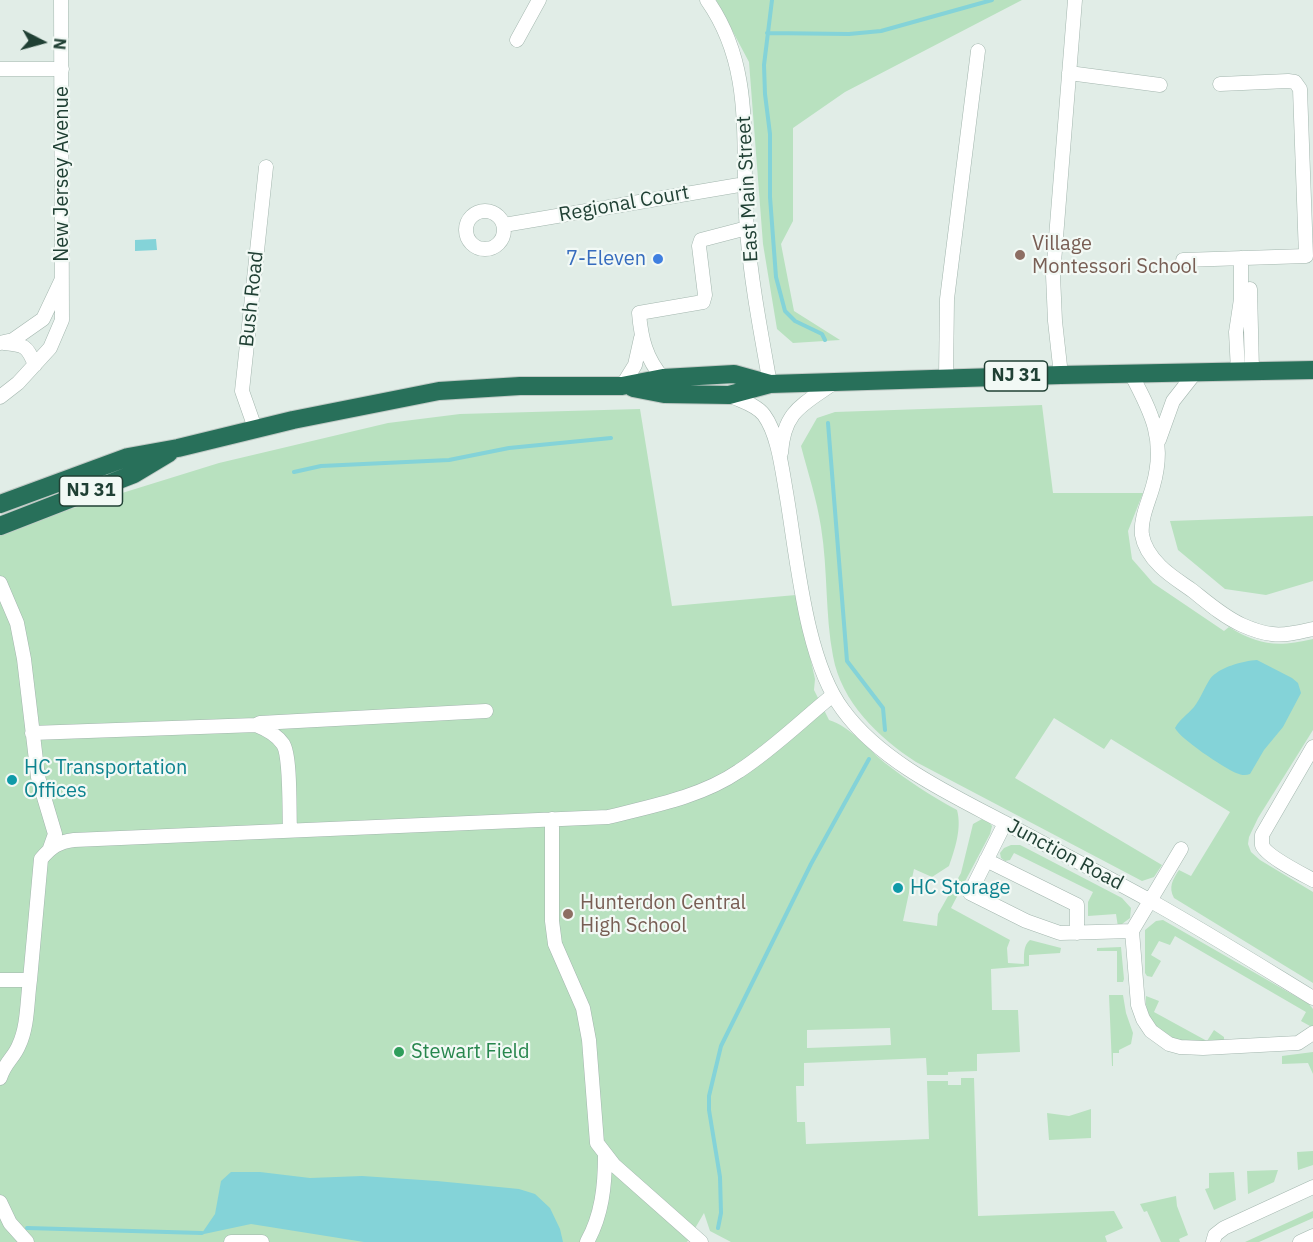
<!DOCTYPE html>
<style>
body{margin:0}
#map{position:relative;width:1313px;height:1242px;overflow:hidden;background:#e1ede7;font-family:"IBM Plex Sans",sans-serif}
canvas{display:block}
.north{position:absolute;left:12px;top:12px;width:60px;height:60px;-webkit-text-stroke:4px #f2f9f5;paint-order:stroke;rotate:96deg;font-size:16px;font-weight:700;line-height:24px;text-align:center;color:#204034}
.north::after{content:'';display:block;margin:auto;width:21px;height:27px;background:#204034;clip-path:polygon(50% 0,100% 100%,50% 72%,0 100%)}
</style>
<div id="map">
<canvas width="1313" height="1242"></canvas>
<div class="north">N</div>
</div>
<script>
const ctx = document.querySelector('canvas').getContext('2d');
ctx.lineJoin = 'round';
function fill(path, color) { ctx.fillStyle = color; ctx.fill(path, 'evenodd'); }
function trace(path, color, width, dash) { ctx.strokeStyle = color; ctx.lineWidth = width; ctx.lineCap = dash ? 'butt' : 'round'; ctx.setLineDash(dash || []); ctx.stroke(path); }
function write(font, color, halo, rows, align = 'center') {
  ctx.font = font + ' "IBM Plex Sans",sans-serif'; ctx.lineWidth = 4.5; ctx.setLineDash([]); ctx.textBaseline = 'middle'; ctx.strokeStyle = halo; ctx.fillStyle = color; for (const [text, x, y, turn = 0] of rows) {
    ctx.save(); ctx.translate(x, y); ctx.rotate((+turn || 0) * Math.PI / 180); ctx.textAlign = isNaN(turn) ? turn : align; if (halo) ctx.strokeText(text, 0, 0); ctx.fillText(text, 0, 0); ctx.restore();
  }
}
fill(new Path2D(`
 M716 0H1022L845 92 793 128V221L781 244 794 311 840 340 793 343 777 329 763 244 749 62Z
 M1042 405 1053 493H1143L1128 531 1132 559 1153 583 1224 631 1229 627C1260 646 1278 647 1313 639V730L1258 818 1249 837 1248 844 1251 852 1260 860 1313 892V983L1174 898C1168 887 1173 879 1179 870L1191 876 1230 812 1111 739 1104 749 1054 718 1015 778 1162 865 1154 877 1142 881 916 762C879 738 841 702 833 656 825 614 828 570 821 527 817 500 808 473 801 446L817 418 835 412Z
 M640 409 672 606 796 595 815 679 814 690 829 720C851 727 868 749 885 763 908 781 931 796 957 810 962 828 955 849 949 866L932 877 914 869 903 921 937 926 938 914 961 873 973 824 982 819 988 821 992 826 990 834 951 908 1010 940 1007 948 1008 963 1024 964C1024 956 1023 945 1030 940L1061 948 1060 953 1029 955V966L991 969 992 1010H1018L1020 1052 977 1054V1071L948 1072V1075H927L926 1058 804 1063V1086H796L797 1122H805L806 1144 929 1139 927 1081H948V1085H961V1078H974L978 1216 1114 1211 1123 1228 1105 1236 1107 1242H731L710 1231 704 1213 687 1242H0V532L22 524 219 463 388 423 460 414ZM890 1028 891 1045 807 1048V1030Z
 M1313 516V581L1266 595 1225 589 1178 550 1170 521Z
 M1011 845H1020L1028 849 1122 898 1131 908 1130 918 1118 927 1116 914 1088 916V902L1093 892 1014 853 1010 860 1005 861 1001 858 1000 853 1004 848Z
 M1163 920 1309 1004 1313 1009V1026H1310L1301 1021 1306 1012 1175 936 1170 945 1159 941 1151 955 1161 961 1152 977 1147 976 1145 973V930L1156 921Z
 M1121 947 1124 979 1123 982H1117V951H1097V948Z
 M1109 995H1123L1126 1013 1133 1033 1131 1044 1119 1050V1053H1113V1066H1112Z
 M1146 996 1159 1001 1154 1012 1207 1041 1214 1030 1224 1037V1042C1210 1042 1193 1044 1180 1042 1161 1037 1143 1015 1146 996Z
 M1313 1052V1074L1308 1063 1282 1064V1056Z
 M1091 1109V1138L1049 1140 1047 1113 1069 1116Z
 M1313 1151V1165L1298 1170 1297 1152Z
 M1278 1170 1274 1182 1248 1194 1247 1171Z
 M1234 1172 1236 1200 1214 1210 1205 1189 1209 1188V1173Z
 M1176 1196 1177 1206 1188 1235 1179 1239 1180 1242H1161L1147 1211 1144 1212 1140 1204Z
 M1313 1211V1218L1259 1242H1245Z`), '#b8e1bf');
fill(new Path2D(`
 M156 239 157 250 135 251V240Z
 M1257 660 1292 678 1298 683 1301 693 1283 727 1264 750 1250 774C1245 776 1241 775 1236 773 1224 768 1179 738 1175 728 1180 719 1187 715 1194 707 1201 698 1204 688 1210 679 1219 667 1243 661 1257 660Z
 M231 1172H260L310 1178 362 1176 437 1181 519 1189 535 1194 550 1208 560 1229 563 1242H364L251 1224 204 1234 202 1233 215 1214 221 1181Z`), '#84d3d8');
trace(new Path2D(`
 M772 0 764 65 765 94 770 134V197L776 277 785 311 795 321 822 334 825 340
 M767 33 849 34 881 31 992 0
 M828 423 847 661 883 708 885 730
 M294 472 321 466 449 460 509 448 611 438
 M27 1228 202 1233
 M718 1228 721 1213 720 1177 709 1110V1096L721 1046 811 864 869 759`), '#84d3d8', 4);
const minor = new Path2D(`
 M707 0C757 71 740 149 747 230 751 282 761 333 770 384
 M517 40 539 0
 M0 69H62
 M1069 73 1160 85
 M466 230a19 19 0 1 1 38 0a19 19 0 1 1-38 0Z
 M504 225 745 184
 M1183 260 1306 256 1300 89 1295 82 1288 81 1220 84
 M1250 289 1252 371
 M0 343 13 340 43 319 61 281
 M4 343C24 345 27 345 35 365
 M1238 371 1236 332 1241 299V258
 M1131 374C1152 413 1166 441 1153 486 1149 501 1140 519 1142 535 1144 547 1152 558 1160 566 1170 576 1182 583 1193 591 1208 603 1224 617 1242 625 1251 629 1262 633 1272 634 1285 636 1300 632 1313 629
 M1061 375 1055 321 1053 275 1075 0
 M663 378C646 359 641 338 639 313L703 302 705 295 699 246 701 240 747 228
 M946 378 947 299 978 51
 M622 386 635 365 641 338
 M729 395C740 401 756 404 764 415 778 434 782 469 786 492 797 555 805 660 843 710 881 762 950 794 1005 823 1053 849 1102 874 1149 900 1205 931 1259 965 1313 998
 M0 397 18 383 50 348 62 320 61 0
 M255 428 242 391 266 167
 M1159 440 1173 401 1195 373
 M781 453C784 410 803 405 835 382
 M0 583 17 623 24 659 38 777 55 834 50 848
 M256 725 260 723 486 711
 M32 733 256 725C266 729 277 735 283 744 291 756 289 813 290 830
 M1313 747 1262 835C1262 837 1262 843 1262 845 1266 856 1302 874 1313 880
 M552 819V921L555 944 583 1008 589 1040 597 1143 614 1165 701 1242
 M1005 823 970 893 1026 921 1060 933 1132 931
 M1181 849 1132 931 1138 1005 1143 1019 1151 1031 1169 1044 1180 1047 1203 1048 1298 1043 1313 1033
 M986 860 1077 905V933
 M1 980H30L41 859C51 847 58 842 74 840L608 817C652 806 701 797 739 771 773 749 802 720 833 695
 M0 1078C5 1062 14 1058 19 1045 28 1026 27 1001 30 980
 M0 1202 10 1223 27 1242
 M231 1242H262
 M587 1242C602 1215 605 1186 605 1155
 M1213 1242 1215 1235 1224 1228 1313 1187
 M1300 1242 1313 1236`);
const highway = new Path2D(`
 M633 388 664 394 729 395 770 384 1061 375 1313 370
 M0 504 128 457 178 448 293 420 439 391 520 386H622L663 378 734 374 770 384
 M0 526 134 474 169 453`);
trace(minor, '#a3b6ae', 15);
trace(highway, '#c1cac6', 20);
trace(minor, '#fff', 14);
trace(highway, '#28705a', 18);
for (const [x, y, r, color] of [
 [1020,255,6,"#8d6e63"],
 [658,259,6,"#3f7fe0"],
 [12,780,6,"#0f9aa8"],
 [898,888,6,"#0f9aa8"],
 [568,914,6,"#8d6e63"],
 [399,1052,6,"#2e9e5b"]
]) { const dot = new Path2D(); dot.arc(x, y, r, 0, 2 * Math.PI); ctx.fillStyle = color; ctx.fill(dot); trace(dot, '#f2f9f5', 2); }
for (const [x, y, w] of [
 [1016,376,63],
 [91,491,63]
]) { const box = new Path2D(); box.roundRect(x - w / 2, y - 15, w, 30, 4.5); ctx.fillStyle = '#f2f9f5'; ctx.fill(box); trace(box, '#204034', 1.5); }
write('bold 18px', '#204034', null, [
 ["NJ 31",1016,376],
 ["NJ 31",91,491]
]);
write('20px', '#204034', '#f2f9f5', [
 ["New Jersey Avenue",62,174,-90],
 ["East Main Street",748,189,-93],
 ["Regional Court",624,204,-10],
 ["Bush Road",252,299,-84],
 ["Junction Road",1065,855,28]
]);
write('20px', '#785e54', '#f2f9f5', [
 ["Village",1032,244],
 ["Montessori School",1032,267],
 ["Hunterdon Central",580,903],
 ["High School",580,926]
], 'left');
write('20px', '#366cbe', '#f2f9f5', [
 ["7-Eleven",646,259]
], 'right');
write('20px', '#0d838f', '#f2f9f5', [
 ["HC Transportation",24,768],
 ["Offices",24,791],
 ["HC Storage",910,888]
], 'left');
write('20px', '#27864d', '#f2f9f5', [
 ["Stewart Field",411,1052]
], 'left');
</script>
